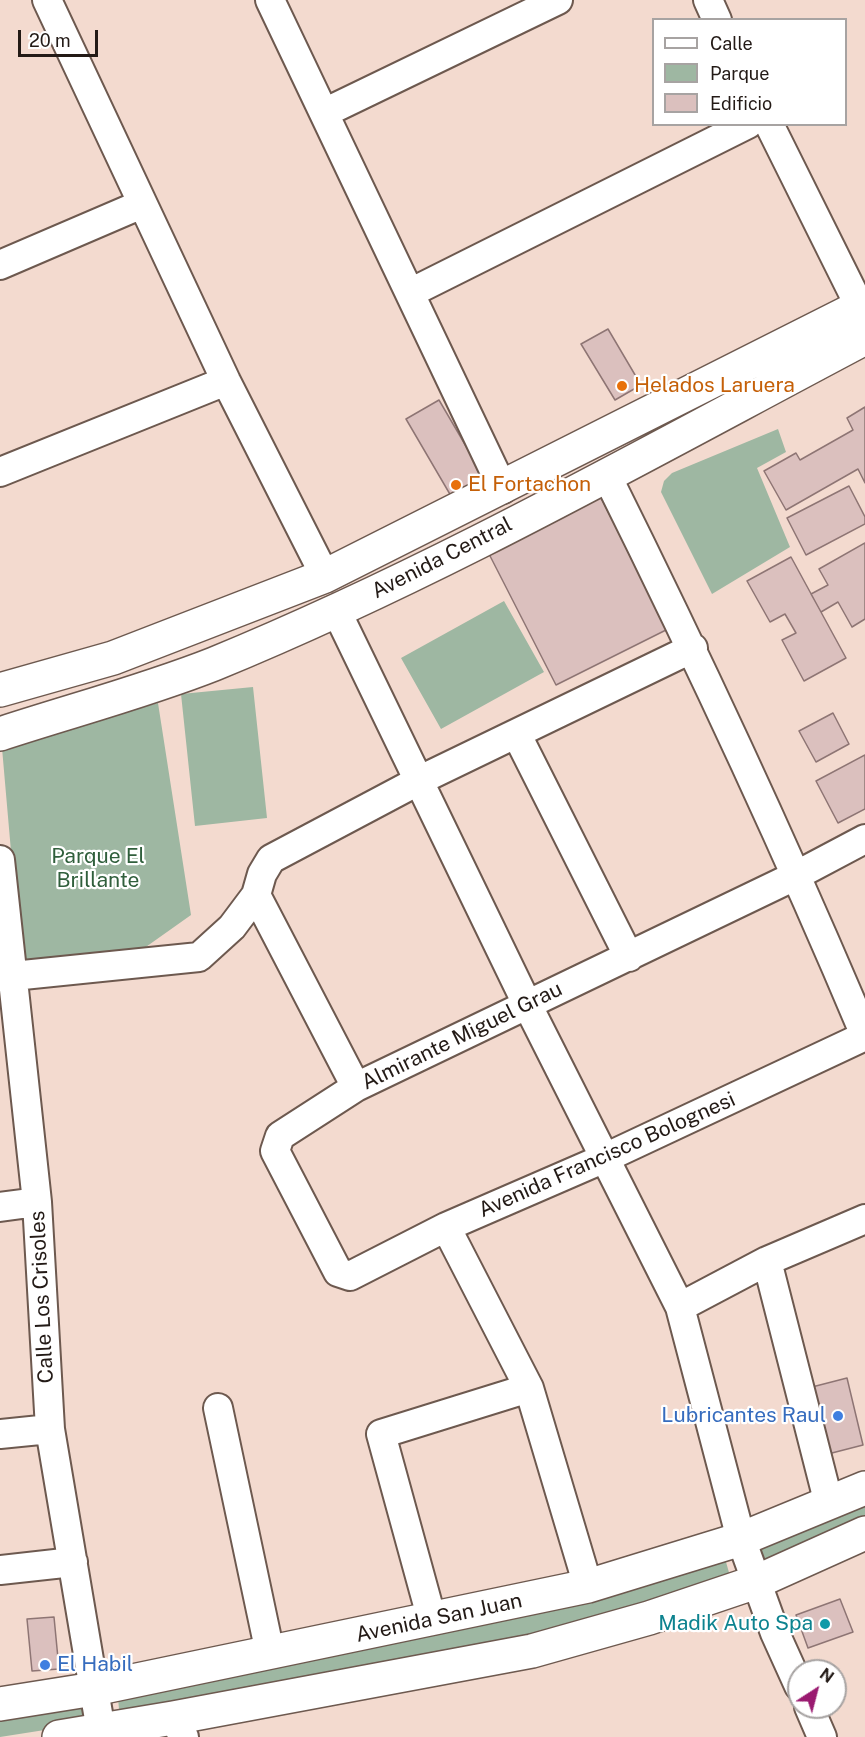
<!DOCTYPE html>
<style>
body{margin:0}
#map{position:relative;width:865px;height:1737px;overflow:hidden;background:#f3dacf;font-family:"Public Sans",sans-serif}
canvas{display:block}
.legend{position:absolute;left:652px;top:18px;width:195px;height:108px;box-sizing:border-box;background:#fff;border:2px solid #a7a3a2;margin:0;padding:8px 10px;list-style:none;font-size:18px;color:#231a16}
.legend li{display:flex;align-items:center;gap:12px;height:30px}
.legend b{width:30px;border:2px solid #a7a3a2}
.north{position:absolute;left:787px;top:1659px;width:60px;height:60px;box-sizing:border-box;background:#fff;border:2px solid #a7a3a2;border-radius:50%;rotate:36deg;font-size:16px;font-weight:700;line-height:24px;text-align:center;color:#231a16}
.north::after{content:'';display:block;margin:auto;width:21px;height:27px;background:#9a1a70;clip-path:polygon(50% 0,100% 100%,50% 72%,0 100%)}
.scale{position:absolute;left:18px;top:30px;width:80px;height:27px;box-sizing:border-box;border:3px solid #231a16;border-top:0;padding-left:8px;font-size:18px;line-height:21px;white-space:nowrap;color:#231a16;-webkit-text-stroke:4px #fff;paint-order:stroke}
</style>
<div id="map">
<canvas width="865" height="1737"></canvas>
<ul class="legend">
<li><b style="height:8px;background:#fff"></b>Calle</li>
<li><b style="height:16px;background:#9eb7a2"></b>Parque</li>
<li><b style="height:16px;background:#dbc0be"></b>Edificio</li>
</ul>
<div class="north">N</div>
<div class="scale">20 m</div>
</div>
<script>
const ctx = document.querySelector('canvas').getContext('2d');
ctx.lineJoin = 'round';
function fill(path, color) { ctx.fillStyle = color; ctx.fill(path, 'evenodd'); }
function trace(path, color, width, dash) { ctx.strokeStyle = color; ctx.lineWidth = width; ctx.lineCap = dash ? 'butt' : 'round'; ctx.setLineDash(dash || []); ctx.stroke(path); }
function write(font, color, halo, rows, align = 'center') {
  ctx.font = font + ' "Public Sans",sans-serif'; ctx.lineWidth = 4.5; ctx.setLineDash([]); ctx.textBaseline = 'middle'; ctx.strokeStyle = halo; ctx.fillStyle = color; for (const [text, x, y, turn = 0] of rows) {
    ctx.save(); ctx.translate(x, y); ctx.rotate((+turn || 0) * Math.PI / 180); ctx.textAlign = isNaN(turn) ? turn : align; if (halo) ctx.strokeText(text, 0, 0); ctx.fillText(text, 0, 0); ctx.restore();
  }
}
fill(new Path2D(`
 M778 429 786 452 757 468 790 547 712 594 661 492 664 481 672 473Z
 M504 601 544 672 441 729 401 658Z
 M253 687 267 818 195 826 181 694Z
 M158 703 191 915 143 949 21 966 2 748Z
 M865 1495V1520L759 1568 751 1546Z
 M724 1555 730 1576 525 1647 124 1712 119 1709 118 1698Z
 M86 1699 83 1724 0 1737V1711Z`), '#9eb7a2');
const building = new Path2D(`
 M608 329 641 385 615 400 581 344Z
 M439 400 484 477 451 496 406 419Z
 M865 407V483L858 469 786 510 764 471 796 453 800 460 853 430 847 418Z
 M849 486 865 517V524L806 555 787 518Z
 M600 496 668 629 556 685 488 552Z
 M865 543V619L852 627 838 602 821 612 811 594 828 585 819 569Z
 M791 557 846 658 804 681 782 640 796 633 785 614 770 622 747 581Z
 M833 713 849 744 816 762 799 731Z
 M865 755V809L838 823 816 781Z
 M847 1378 863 1445 828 1454 812 1387Z
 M840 1599 853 1632 808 1648 796 1615Z
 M54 1617 59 1669 32 1671 27 1619Z`);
fill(building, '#dbc0be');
trace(building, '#8e7574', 1.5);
const street = new Path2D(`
 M47 0 226 381 325 576
 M270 0 503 489
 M708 0 717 20
 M324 113 558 0
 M769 124 860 307
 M0 265 142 204
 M410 293 748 124
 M0 472 226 381
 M606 474C698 659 785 845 865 1035
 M336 610 527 1004 680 1307 741 1539 775 1633 799 1686
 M517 735 629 957
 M865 839 797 875 356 1087 280 1136 275 1151 338 1272 350 1276 446 1227 605 1158 865 1036
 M0 860 37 1202 50 1429 101 1731
 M256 895 356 1087
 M13 976 199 957 232 927 256 895 262 874 271 859 420 780 693 648
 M0 1207 37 1202
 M446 1227 529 1388 588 1586
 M767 1261 829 1504
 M680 1307 767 1261 865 1219
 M218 1408 270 1653
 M0 1434 50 1429
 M0 1570 73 1562
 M432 1620 381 1434 529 1388
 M809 1707 822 1737
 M173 1718 184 1737`);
const secondary = new Path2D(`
 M0 690 113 658 325 576 865 304
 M0 734C70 711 146 691 214 664 438 572 651 451 865 338
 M0 1704 94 1689 588 1586 741 1539 865 1488
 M59 1737 173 1718 532 1651 649 1618 756 1582 865 1533`);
trace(street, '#6d594f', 32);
trace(secondary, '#6d594f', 36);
trace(street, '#fff', 28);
trace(secondary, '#fff', 33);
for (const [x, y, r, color] of [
 [622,386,6,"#e8710a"],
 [456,485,6,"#e8710a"],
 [838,1416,6,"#3f7fe0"],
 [825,1624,6,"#0f9aa8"],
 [45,1665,6,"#3f7fe0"]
]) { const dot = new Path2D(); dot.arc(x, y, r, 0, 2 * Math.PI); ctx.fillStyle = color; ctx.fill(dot); trace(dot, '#fff', 2); }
write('21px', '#c56008', '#fff', [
 ["Helados Laruera",634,386],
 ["El Fortachon",468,485]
], 'left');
write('21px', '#231a16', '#fff', [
 ["Avenida Central",442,558,-27],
 ["Almirante Miguel Grau",462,1036,-26],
 ["Avenida Francisco Bolognesi",607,1155,-24],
 ["Calle Los Crisoles",42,1297,-93],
 ["Avenida San Juan",439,1618,-12]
]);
write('21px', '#305f3c', '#fff', [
 ["Parque El",98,857],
 ["Brillante",98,881]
]);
write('21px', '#366cbe', '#fff', [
 ["Lubricantes Raul",826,1416],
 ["El Habil",57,1665,"left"]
], 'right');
write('21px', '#0d838f', '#fff', [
 ["Madik Auto Spa",813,1624]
], 'right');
</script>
